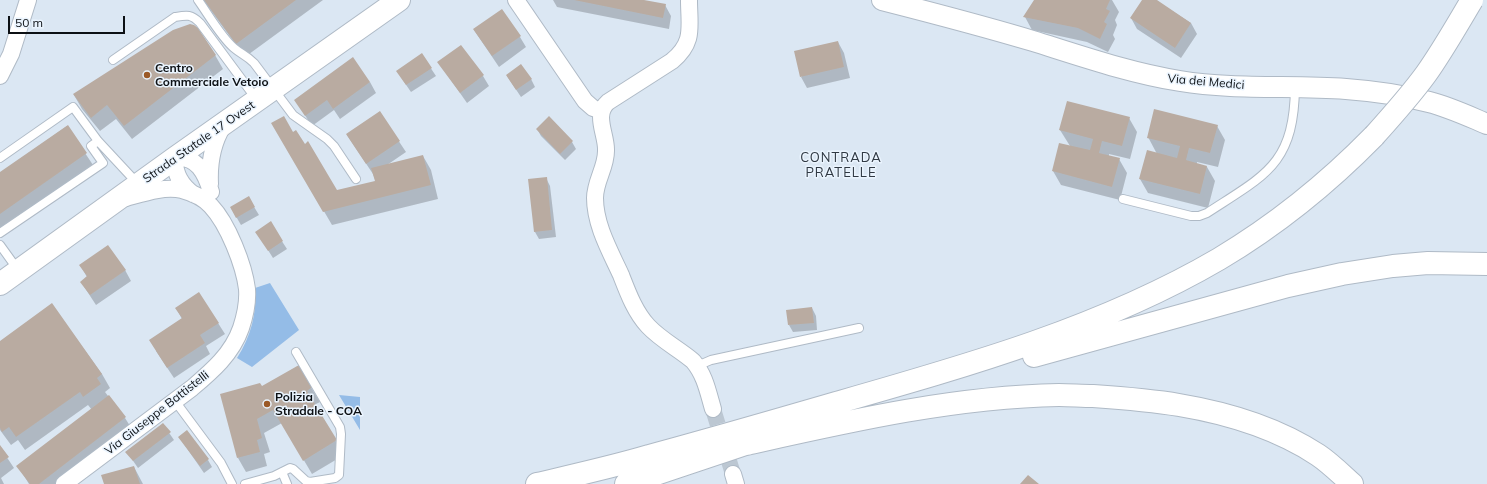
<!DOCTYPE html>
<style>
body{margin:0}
#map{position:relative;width:1487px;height:484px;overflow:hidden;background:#dbe7f3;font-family:Mulish,sans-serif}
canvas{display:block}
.scale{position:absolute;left:8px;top:16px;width:117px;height:18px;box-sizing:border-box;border:2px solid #0c1014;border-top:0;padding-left:5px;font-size:12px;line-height:14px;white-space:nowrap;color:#0c1014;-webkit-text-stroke:3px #eaf4fe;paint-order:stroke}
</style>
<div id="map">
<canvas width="1487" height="484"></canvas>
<div class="scale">50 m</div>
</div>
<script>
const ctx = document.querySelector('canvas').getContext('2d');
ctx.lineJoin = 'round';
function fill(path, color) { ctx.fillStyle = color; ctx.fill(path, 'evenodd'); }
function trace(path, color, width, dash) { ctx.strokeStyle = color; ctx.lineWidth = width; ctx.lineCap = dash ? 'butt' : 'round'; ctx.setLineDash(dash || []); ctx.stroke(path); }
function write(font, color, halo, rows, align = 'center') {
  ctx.font = font + ' Mulish,sans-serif'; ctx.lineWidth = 3; ctx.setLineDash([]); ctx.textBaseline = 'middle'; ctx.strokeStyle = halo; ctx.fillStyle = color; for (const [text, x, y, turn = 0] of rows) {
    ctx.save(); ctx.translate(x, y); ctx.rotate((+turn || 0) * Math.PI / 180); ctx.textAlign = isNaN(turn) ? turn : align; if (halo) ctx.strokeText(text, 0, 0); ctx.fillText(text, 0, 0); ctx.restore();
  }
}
fill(new Path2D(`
 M270 283 299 330 252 367 237 358C251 336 257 313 255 288Z
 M339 395 360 397V430Z`), '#94bce7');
fill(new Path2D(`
 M203 0H323L245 57Z
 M553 0H639L665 5 671 16 669 29 557 7Z
 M1036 0H1112L1119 12 1115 20 1117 25 1113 35 1115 39 1108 52 1087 42 1032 30 1025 17Z
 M1143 0H1155L1191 23 1197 34 1181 58 1137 29 1131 18Z
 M474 30 520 37 526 47 499 67Z
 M838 42 844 53 850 78 807 88 801 77Z
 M215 55 223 69 132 139 116 119 100 131 82 109 74 95Z
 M422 55 436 76 411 92 402 79Z
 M439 63 483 76 489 86 467 103Z
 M507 76 531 79 535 87 521 97Z
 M370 82 376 93 340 119 334 110 312 126 295 100Z
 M380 113 406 152 387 165 423 156 431 170 438 199 332 225 273 124 292 133 337 192 376 182 373 174 347 135Z
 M1129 118 1137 132 1130 159 1109 154V156L1119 159 1127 173 1120 200 1061 185 1053 171 1070 146 1060 130Z
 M67 126 95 168 0 233V173Z
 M1217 126 1225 140 1218 167 1197 162V164L1207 167 1215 181 1208 208 1148 193 1140 179 1157 154 1148 137Z
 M537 129 572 142 576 149 565 160 541 136Z
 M546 178 550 186 556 237 539 239 535 232Z
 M248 197 259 215 241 225 231 208Z
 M270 223 287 249 273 258 261 239Z
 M80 265 125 270 131 281 96 305 81 282 87 277Z
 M52 305 102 374 110 388 105 392 125 418 132 429 59 484H29L18 466 92 410 88 405 25 450 18 440 11 445 0 430V342Z
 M176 308 218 323 225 334 206 346 210 354 174 378 156 351 182 319Z
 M812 308 816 316 817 330 793 332 789 325Z
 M298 366 320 402 314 405 344 455 312 474 282 423 264 433 270 452 264 454 267 466 246 472 238 458 262 388Z
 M163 424 174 440 138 468 127 452Z
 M179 437 208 460 212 467 204 473Z
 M0 447 14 468 1 478 4 484H0Z
 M134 467 143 484H105Z`), '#0003');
fill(new Path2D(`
 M204 0H296L236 44Z
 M574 0H644L666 4 663 18Z
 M1034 0H1110L1106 9 1110 11 1104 22 1107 24 1100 39 1078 28 1023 17Z
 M1142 0H1157L1191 23 1175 48 1130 18Z
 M502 9 521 36 492 56 473 29Z
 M190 24 194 25 198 28 216 55 124 126 107 105 91 118 73 94 173 30Z
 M838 41 844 67 800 77 794 51Z
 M461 45 484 75 460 93 437 62Z
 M422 53 432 68 406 85 396 71Z
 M353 57 370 82 333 109 327 100 305 116 294 100Z
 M521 64 532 79 516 90 506 75Z
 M1067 101 1130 117 1122 146 1102 141 1099 153 1120 158 1112 187 1052 171 1059 143 1090 150 1093 139 1059 130Z
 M1154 109 1218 125 1210 153 1189 148 1186 160 1207 166 1200 194 1139 179 1147 150 1177 158 1180 146 1147 138Z
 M380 111 400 141 366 164 346 134Z
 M284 116 293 132 296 130 305 144 308 141 337 190 375 181 371 168 423 155 431 185 323 212 271 123Z
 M549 116 573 141 560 154 536 129Z
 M68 125 87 153 0 214V172Z
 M547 177 552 230 534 232 528 179Z
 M249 196 255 207 236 218 230 207Z
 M271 221 283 241 268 251 255 232Z
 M108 245 126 270 90 295 80 282 87 276 79 265Z
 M199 292 219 323 200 335 205 343 167 368 149 340 182 318 175 308Z
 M52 303 102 374 97 378 101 384 83 397 80 392 16 437 9 427 2 432 0 428V341Z
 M812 307 814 323 788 325 786 310Z
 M299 365 312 387 307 391 337 440 303 461 273 410 257 419 262 438 257 440 260 452 237 458 220 394 260 383 262 386Z
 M109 395 126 417 39 484H30L16 466Z
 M163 423 171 432 133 461 125 452Z
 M187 430 209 459 200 466 178 437Z
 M0 445 9 457 0 463Z
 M134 466 140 484H104L101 475Z
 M1028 475 1039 484H1020Z`), '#b9aba1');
trace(new Path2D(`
 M713 409 733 474`), '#bcc7d2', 16, [16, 8]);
const service = new Path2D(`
 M198 0C208 14 221 37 234 48 241 54 246 55 254 63L293 115 327 139 334 146 356 179
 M113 60 175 17C187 15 191 14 200 23L257 100
 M0 158 73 107 98 141 138 184
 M1123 199 1191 216H1199L1207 213C1265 175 1294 165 1295 87
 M0 233 103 163 91 146 98 141
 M0 245 18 270
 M697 366 711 360 859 328
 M175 401 221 463 232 484
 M282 472 287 484
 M245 484 274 476 290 468 293 469 306 481 310 482 335 478 339 475 341 434 340 427 296 352`);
const minor = new Path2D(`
 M516 0 585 101 593 108 602 111
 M689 0C689 27 695 42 672 61L608 102C593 115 607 135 606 151 606 168 595 181 595 198 595 225 610 251 621 275 628 293 635 312 648 326 661 340 679 349 693 361 705 375 708 392 713 409
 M0 76 11 54 28 0
 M210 184C209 163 212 144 223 126
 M193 194C181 185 174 173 175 158 197 155 206 174 211 192
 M733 474 736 484
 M64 484 192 388C212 371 232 354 241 328 245 316 248 302 247 289 244 265 228 224 211 206 204 198 193 193 182 190 164 186 144 193 126 198`);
const tertiary = new Path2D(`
 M882 0C933 13 983 26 1033 41 1081 56 1130 73 1180 81 1235 90 1291 85 1346 89 1373 91 1402 95 1429 102 1449 107 1468 116 1487 124`);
const primary = new Path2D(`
 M0 284 175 158 399 0`);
const motorway = new Path2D(`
 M1034 356 1288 286 1342 274 1393 266 1428 263 1487 264
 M746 444C849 421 953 397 1059 395 1070 395 1082 396 1093 396 1122 398 1150 400 1179 405 1227 413 1277 428 1318 455 1330 463 1341 474 1352 484
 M537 484C575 475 612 467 649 456 712 439 774 421 836 403 966 366 1101 328 1219 259 1276 225 1328 183 1374 136
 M626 484 760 439`);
trace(service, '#afbac6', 10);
trace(minor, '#afbac6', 18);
trace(tertiary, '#afbac6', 22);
trace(primary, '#afbac6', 24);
trace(motorway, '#afbac6', 24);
trace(service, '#fff', 8);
trace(minor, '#fff', 16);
trace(tertiary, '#fff', 20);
trace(primary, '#fff', 22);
trace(motorway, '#fff', 22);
const motorwayBridge = new Path2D(`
 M1374 136C1392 116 1410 96 1426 74 1443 50 1457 25 1472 0`);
trace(motorwayBridge, '#afbac6', 24, []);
trace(motorwayBridge, '#fff', 22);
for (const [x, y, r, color] of [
 [147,75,4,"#9b5927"],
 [267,404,4,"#9b5927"]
]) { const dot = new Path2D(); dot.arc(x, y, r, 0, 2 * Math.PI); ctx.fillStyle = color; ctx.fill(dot); trace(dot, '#eaf4fe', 1.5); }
write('bold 12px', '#0c1014', '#eaf4fe', [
 ["Centro",155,68],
 ["Commerciale Vetoio",155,82],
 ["Polizia",275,397],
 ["Stradale - COA",275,411]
], 'left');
write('12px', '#0c1014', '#eaf4fe', [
 ["Via dei Medici",1206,82,5],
 ["Strada Statale 17 Ovest",199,142,-35],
 ["Via Giuseppe Battistelli",157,413,-38]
]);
ctx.letterSpacing = '1px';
write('13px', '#303943', '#eaf4fe', [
 ["CONTRADA",841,158],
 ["PRATELLE",841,173]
]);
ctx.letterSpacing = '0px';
</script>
